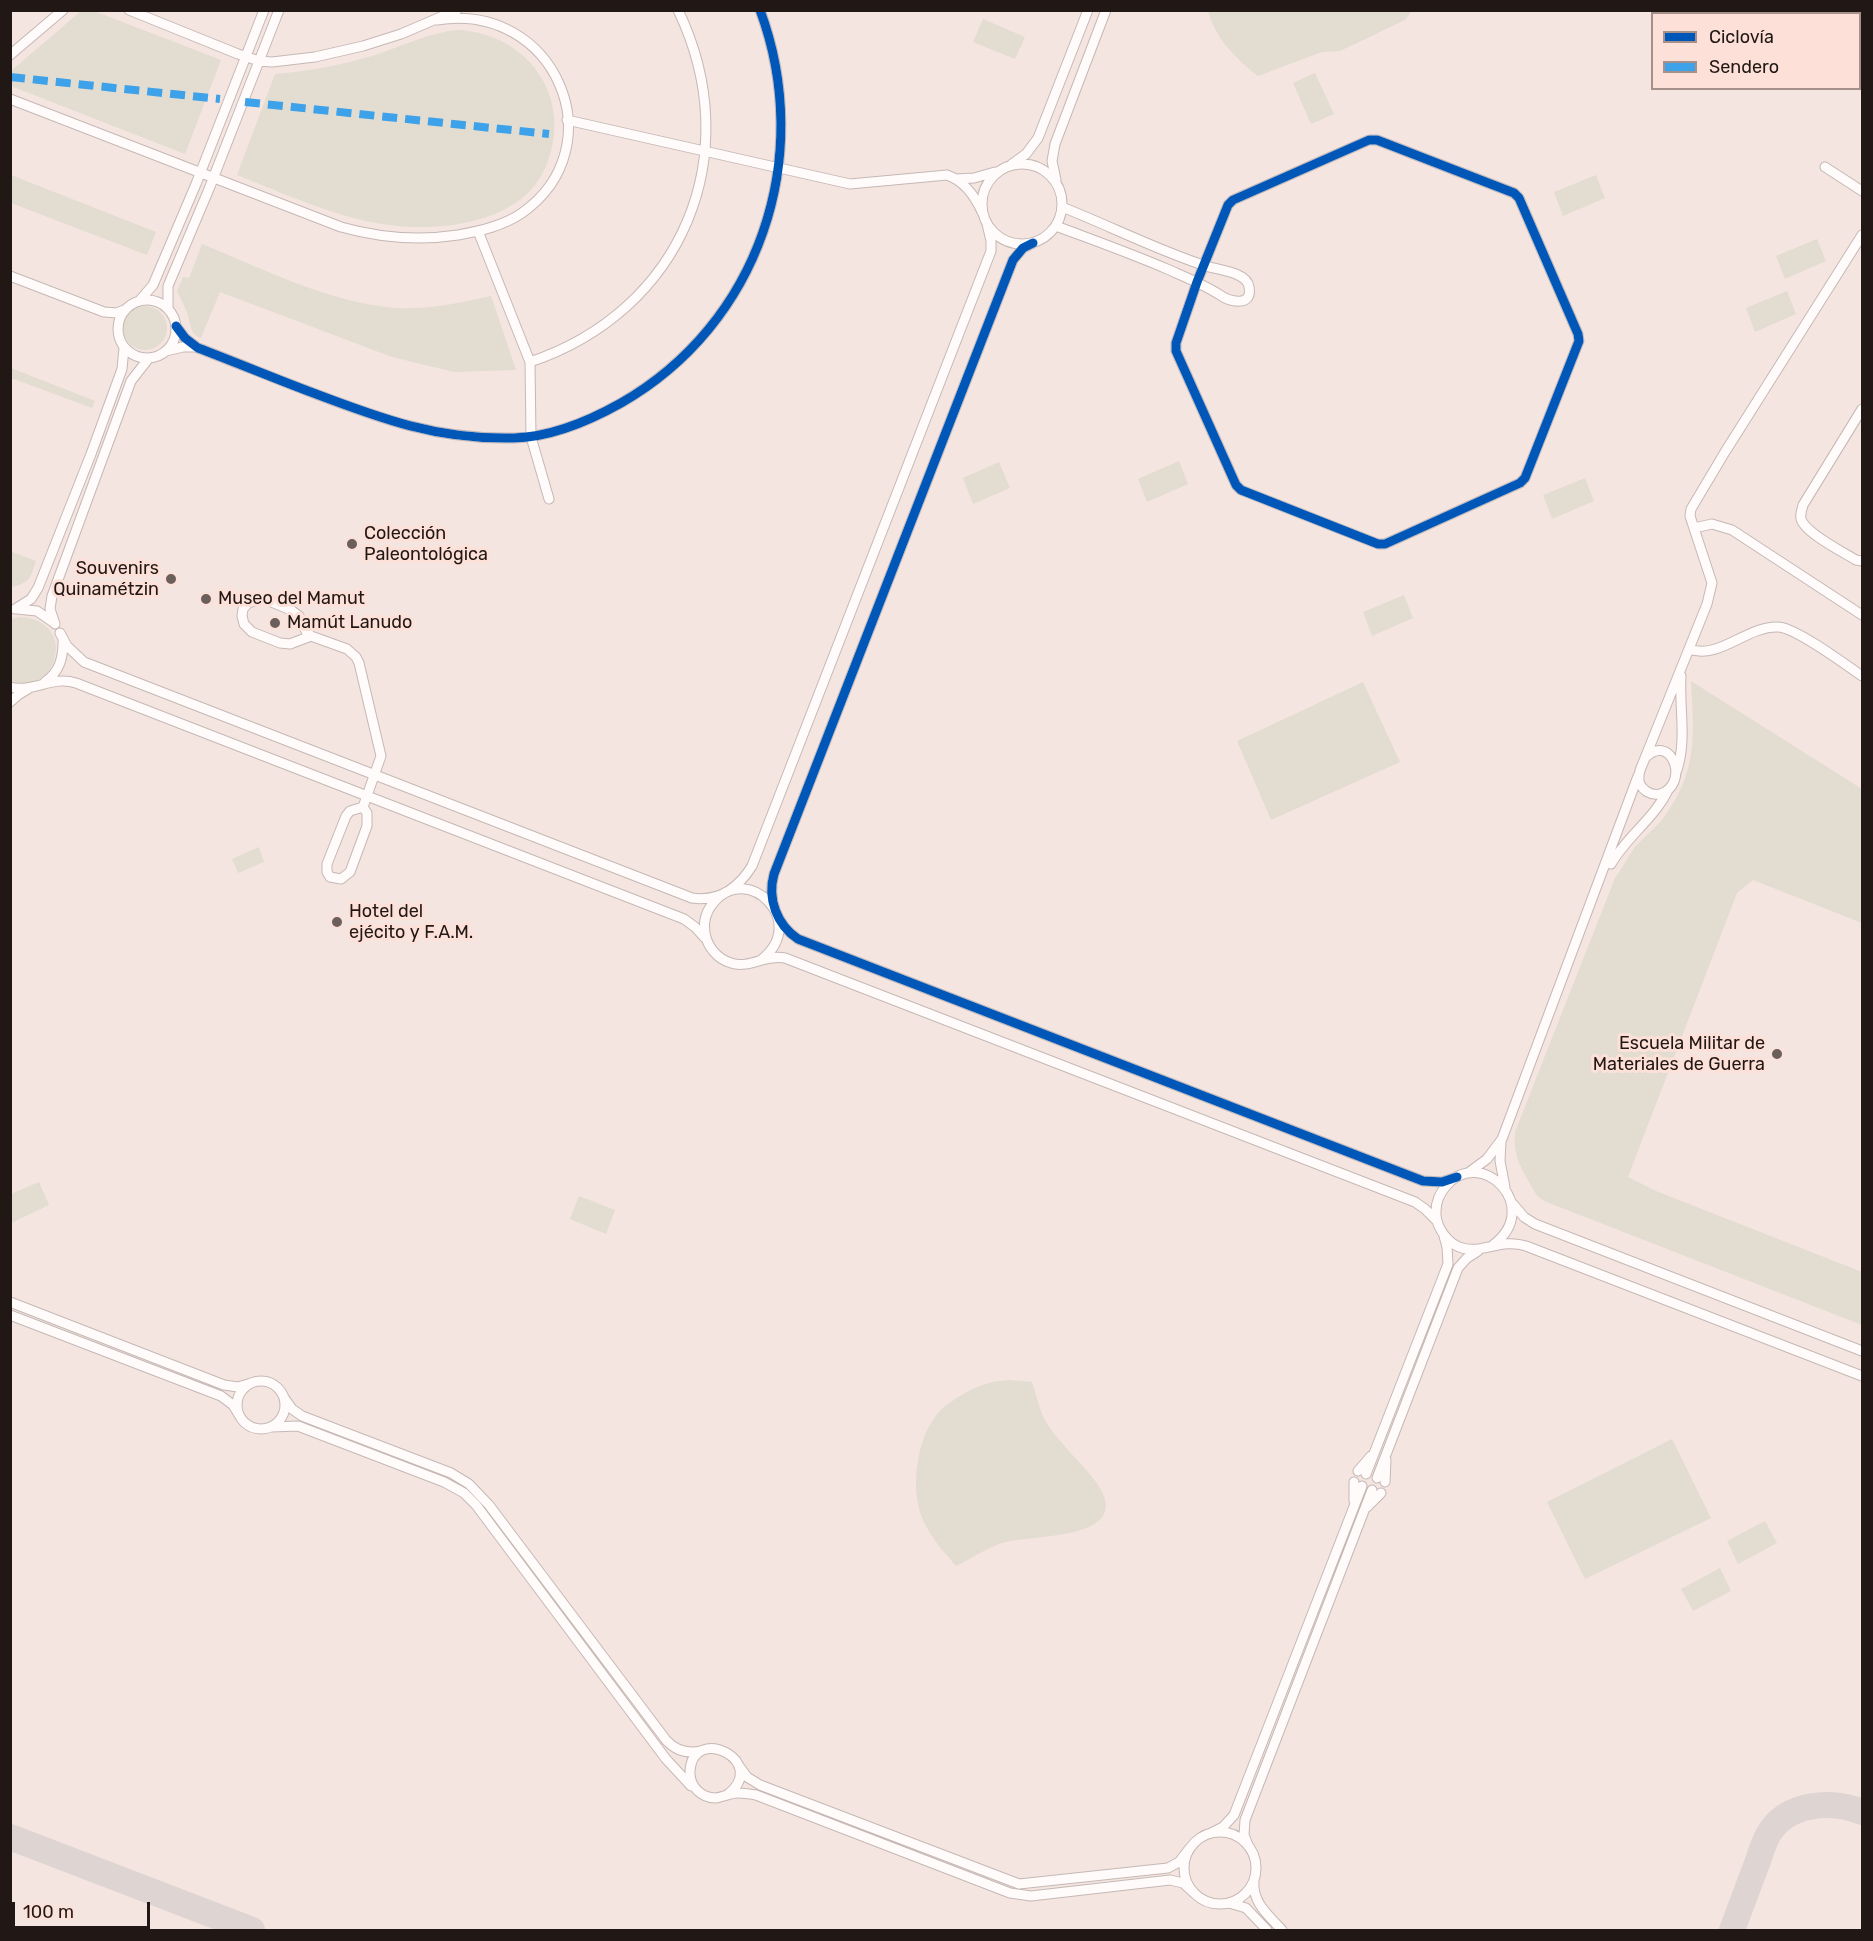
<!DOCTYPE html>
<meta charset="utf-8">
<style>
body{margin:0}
#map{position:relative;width:1873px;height:1941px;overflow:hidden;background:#f5e5e0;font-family:Rubik,sans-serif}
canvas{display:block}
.frame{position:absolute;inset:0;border:12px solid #211714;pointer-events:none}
.legend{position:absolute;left:1651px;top:12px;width:210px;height:78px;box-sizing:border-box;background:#fde1d8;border:2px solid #a5908a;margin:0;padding:8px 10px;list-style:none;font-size:18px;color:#211714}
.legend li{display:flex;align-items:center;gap:12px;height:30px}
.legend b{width:30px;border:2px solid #a5908a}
.scale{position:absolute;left:12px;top:1902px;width:138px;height:27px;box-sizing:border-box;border:3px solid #211714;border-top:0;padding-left:8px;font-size:18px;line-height:21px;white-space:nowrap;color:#211714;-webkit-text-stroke:4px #fde1d8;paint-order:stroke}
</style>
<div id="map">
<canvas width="1873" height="1941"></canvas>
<div class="frame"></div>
<ul class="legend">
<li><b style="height:8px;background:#0057b8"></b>Ciclovía</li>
<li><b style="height:8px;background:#3ea2ea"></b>Sendero</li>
</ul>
<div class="scale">100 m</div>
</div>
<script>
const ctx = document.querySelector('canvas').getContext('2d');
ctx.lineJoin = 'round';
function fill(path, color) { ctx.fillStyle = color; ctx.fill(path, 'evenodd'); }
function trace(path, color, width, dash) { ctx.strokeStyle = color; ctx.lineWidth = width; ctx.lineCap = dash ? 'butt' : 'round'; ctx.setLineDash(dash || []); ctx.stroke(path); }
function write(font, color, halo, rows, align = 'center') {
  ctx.font = font + ' Rubik,sans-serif'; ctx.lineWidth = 6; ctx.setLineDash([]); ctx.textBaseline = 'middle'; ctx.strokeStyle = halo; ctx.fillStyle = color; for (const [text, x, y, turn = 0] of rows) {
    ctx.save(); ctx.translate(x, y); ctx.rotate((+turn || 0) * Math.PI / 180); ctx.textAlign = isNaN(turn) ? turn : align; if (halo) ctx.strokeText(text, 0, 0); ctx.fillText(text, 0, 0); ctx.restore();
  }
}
fill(new Path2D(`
 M81 11H94L221 60 185 154 11 86V71Z
 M1208 11V10L1412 11 1405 20 1340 51 1322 52 1258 76C1236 59 1215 38 1208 11Z
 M983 19 1025 37 1015 59 973 42Z
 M459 30C525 34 571 93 549 158 544 174 534 189 521 199 491 222 449 228 412 227 351 225 293 197 237 175L275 74C309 71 343 65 375 55 403 46 429 32 459 30Z
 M1315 73 1334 114 1311 124 1293 83Z
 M11 175 156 232 147 255 11 203Z
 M1596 175 1605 198 1563 216 1554 192Z
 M1817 239 1826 261 1785 279 1776 256Z
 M202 244C264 269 327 302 395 308 427 310 460 303 491 296L516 370 454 372 392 357 220 292 201 338 196 336 192 331 187 312 177 291 183 277 189 278Z
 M1787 291 1796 314 1755 332 1746 308Z
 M123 328a22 22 0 1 1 44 0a22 22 0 1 1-44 0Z
 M10 368H11L95 401 92 408 11 378Z
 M1179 461 1188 484 1147 502 1138 479Z
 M999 462 1010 488 973 504 963 478Z
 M1585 478 1594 501 1552 519 1543 495Z
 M10 551 36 561C30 579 30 583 11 587Z
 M1404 595 1413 618 1372 636 1363 612Z
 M20 617C81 621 55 700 11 680V619Z
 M1691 681 1862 789V923L1753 880 1737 893 1628 1177 1656 1191 1862 1272V1325L1544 1201C1536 1196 1534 1191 1529 1182 1519 1165 1513 1153 1515 1132L1615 878C1622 868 1628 857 1635 847 1643 838 1653 830 1661 821 1698 772 1694 739 1691 681Z
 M1363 682 1400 762 1271 820 1237 741Z
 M259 847 264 862 238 873 232 859Z
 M39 1182 49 1205 11 1223V1194Z
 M579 1196 615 1210 606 1234 570 1219Z
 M1009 1380 1032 1382C1037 1396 1040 1414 1048 1425 1062 1446 1081 1462 1096 1482 1139 1542 1029 1534 1002 1543 986 1548 971 1559 956 1566 944 1552 932 1539 924 1522 909 1492 916 1437 939 1412 950 1401 971 1388 986 1384 993 1381 1002 1381 1009 1380Z
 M1672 1439 1711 1518 1585 1579 1547 1502Z
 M1765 1521 1777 1543 1738 1564 1727 1541Z
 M1720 1568 1731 1591 1693 1611 1681 1589Z`), '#e3dcd0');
trace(new Path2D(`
 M10 1837 252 1930
 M1732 1930C1740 1909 1748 1887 1756 1866 1760 1856 1763 1844 1768 1835 1786 1803 1831 1799 1862 1812`), '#ded4d1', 26);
const minor = new Path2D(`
 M129 10 238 54 259 61 272 62 315 57 363 46 401 34 457 10
 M10 55 63 10
 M10 99 341 227C380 238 418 241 458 235 480 231 503 226 522 213 617 146 555 1 437 20
 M567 120 850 184 947 175C965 181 976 198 983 214
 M1369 140H1377L1514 193 1519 198 1578 334 1579 341 1525 478 1520 483 1385 544H1378L1241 490 1236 485 1176 351V343L1197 282 1228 205 1233 200Z
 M982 204a40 40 0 1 1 80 0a40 40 0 1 1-80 0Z
 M1012 164 1026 154 1038 138 1088 10
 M1825 167 1862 191
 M956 179 974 178 995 172
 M1056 180 1052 161 1055 144 1106 10
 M1056 226C1093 240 1130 253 1167 269 1185 277 1203 284 1220 295 1230 302 1253 307 1249 287 1247 272 1218 270 1206 266 1157 250 1110 226 1062 207
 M478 231 530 362 531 437 549 499
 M1033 243 1023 248 1013 260 774 874C767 899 777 925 798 939L1423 1181 1442 1182 1457 1177
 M10 276 104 312 117 313 124 310
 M118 329a29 29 0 1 1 58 0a29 29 0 1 1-58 0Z
 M140 300 153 285 196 184 264 10
 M168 309V286L209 189 279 10
 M176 326 185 338 198 348C235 362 271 377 308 391 379 418 436 440 514 438 551 437 589 421 621 403 759 324 815 158 760 10
 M166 351 183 347H196
 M530 362C682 311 748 155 678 10
 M1862 409 1803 505C1802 509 1800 514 1801 519 1805 533 1843 552 1856 560L1862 561
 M1694 528 1712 524 1732 530 1862 615
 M15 609 31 599 38 588 91 454 122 369 124 348
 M17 609 37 611 53 622
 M55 624 50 609 52 596 131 381 149 358
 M60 633 67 646 84 662 692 898C719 902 739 887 752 866L991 251V241L987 224
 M311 636 290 644 280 643 252 632 244 624 242 616 243 609 248 603 264 599 291 610 299 616 306 631 311 636 347 649 356 657 359 663 381 756 363 807 350 811 346 816 327 864V872L330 877 341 879 350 872 367 826V813L363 807
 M1689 649C1720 660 1746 626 1778 627 1795 627 1846 665 1862 676
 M45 682C59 672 63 659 63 642
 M10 687C34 693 52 675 76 683L684 919 695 927 705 938
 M10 702 18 695 28 689
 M1645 758C1669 733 1689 777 1665 792 1653 799 1637 789 1639 776 1639 770 1643 764 1645 758L1707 604 1712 583 1690 516 1691 509 1725 452 1862 235
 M1677 770C1687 739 1679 708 1681 676
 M1611 864C1627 836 1654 819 1668 790
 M761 960C810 922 748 862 714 902 706 911 703 921 705 933 707 946 717 959 731 963 750 969 765 954 785 958L1415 1202 1425 1209 1437 1221
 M1501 1142 1500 1161 1505 1187
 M1468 1173 1487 1159 1502 1139 1638 776
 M1513 1204 1524 1217 1535 1224 1862 1351
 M1493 1245C1544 1207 1481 1145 1446 1186 1440 1193 1436 1202 1436 1211 1435 1224 1444 1238 1455 1245 1478 1258 1499 1237 1526 1246L1862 1376
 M10 1302 224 1385 238 1387 248 1384
 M10 1315 221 1396 233 1405 239 1415
 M237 1405a24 24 0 1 1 48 0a24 24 0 1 1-48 0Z
 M285 1399 292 1409 302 1416 451 1473 469 1484 489 1505 666 1740C675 1750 687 1754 701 1751
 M272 1427 298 1426 444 1482 464 1493 476 1505 666 1759 691 1786
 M1358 1471 1371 1456
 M1366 1474 1448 1264 1447 1247 1444 1236
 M1377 1478 1458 1268 1467 1258 1478 1251
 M1385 1482 1386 1460
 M1354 1501V1482
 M1367 1507 1381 1493
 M739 1766 747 1777 760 1785 1019 1884 1168 1868 1179 1862 1189 1849
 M727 1795C771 1762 693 1723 690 1771 689 1786 701 1798 716 1798 723 1797 730 1793 738 1793 744 1793 750 1794 756 1795L1010 1893 1031 1896 1170 1880 1183 1883 1195 1894
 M1213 1832 1223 1827 1234 1815 1362 1486
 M1184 1868a36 36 0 1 1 72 0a36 36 0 1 1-72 0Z
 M1248 1845 1244 1835 1245 1820 1372 1490
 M1254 1882C1252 1902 1269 1916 1282 1930
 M1229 1903 1246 1908 1267 1930`);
trace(minor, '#c5b8b5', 11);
trace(minor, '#fefbfa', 9);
trace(new Path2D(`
 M10 77 220 99
 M245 102 549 134`), '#3ea2ea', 8, [15, 8]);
trace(new Path2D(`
 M1369 140H1377L1514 193 1519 198 1578 334 1579 341 1525 478 1520 483 1385 544H1378L1241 490 1236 485 1176 351V343L1197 282 1228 205 1233 200Z
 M1033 243 1023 248 1013 260 774 874C767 899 777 925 798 939L1423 1181 1442 1182 1457 1177
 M176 326 185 338 198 348C235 362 271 377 308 391 379 418 436 440 514 438 551 437 589 421 621 403 759 324 815 158 760 10`), '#0057b8', 9);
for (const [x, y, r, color] of [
 [352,544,6,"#6b5f5b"],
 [171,579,6,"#6b5f5b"],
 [206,599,6,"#6b5f5b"],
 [275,623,6,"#6b5f5b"],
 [337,922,6,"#6b5f5b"],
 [1777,1054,6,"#6b5f5b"]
]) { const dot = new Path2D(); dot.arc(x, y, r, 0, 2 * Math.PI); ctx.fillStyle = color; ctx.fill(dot); trace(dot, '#fde1d8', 2); }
write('18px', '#211714', '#fde1d8', [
 ["Colección",364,534],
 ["Paleontológica",364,555],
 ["Souvenirs",159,569,"right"],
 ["Quinamétzin",159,590,"right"],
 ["Museo del Mamut",218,599],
 ["Mamút Lanudo",287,623],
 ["Hotel del",349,912],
 ["ejécito y F.A.M.",349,933],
 ["Escuela Militar de",1765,1044,"right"],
 ["Materiales de Guerra",1765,1065,"right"]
], 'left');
</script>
